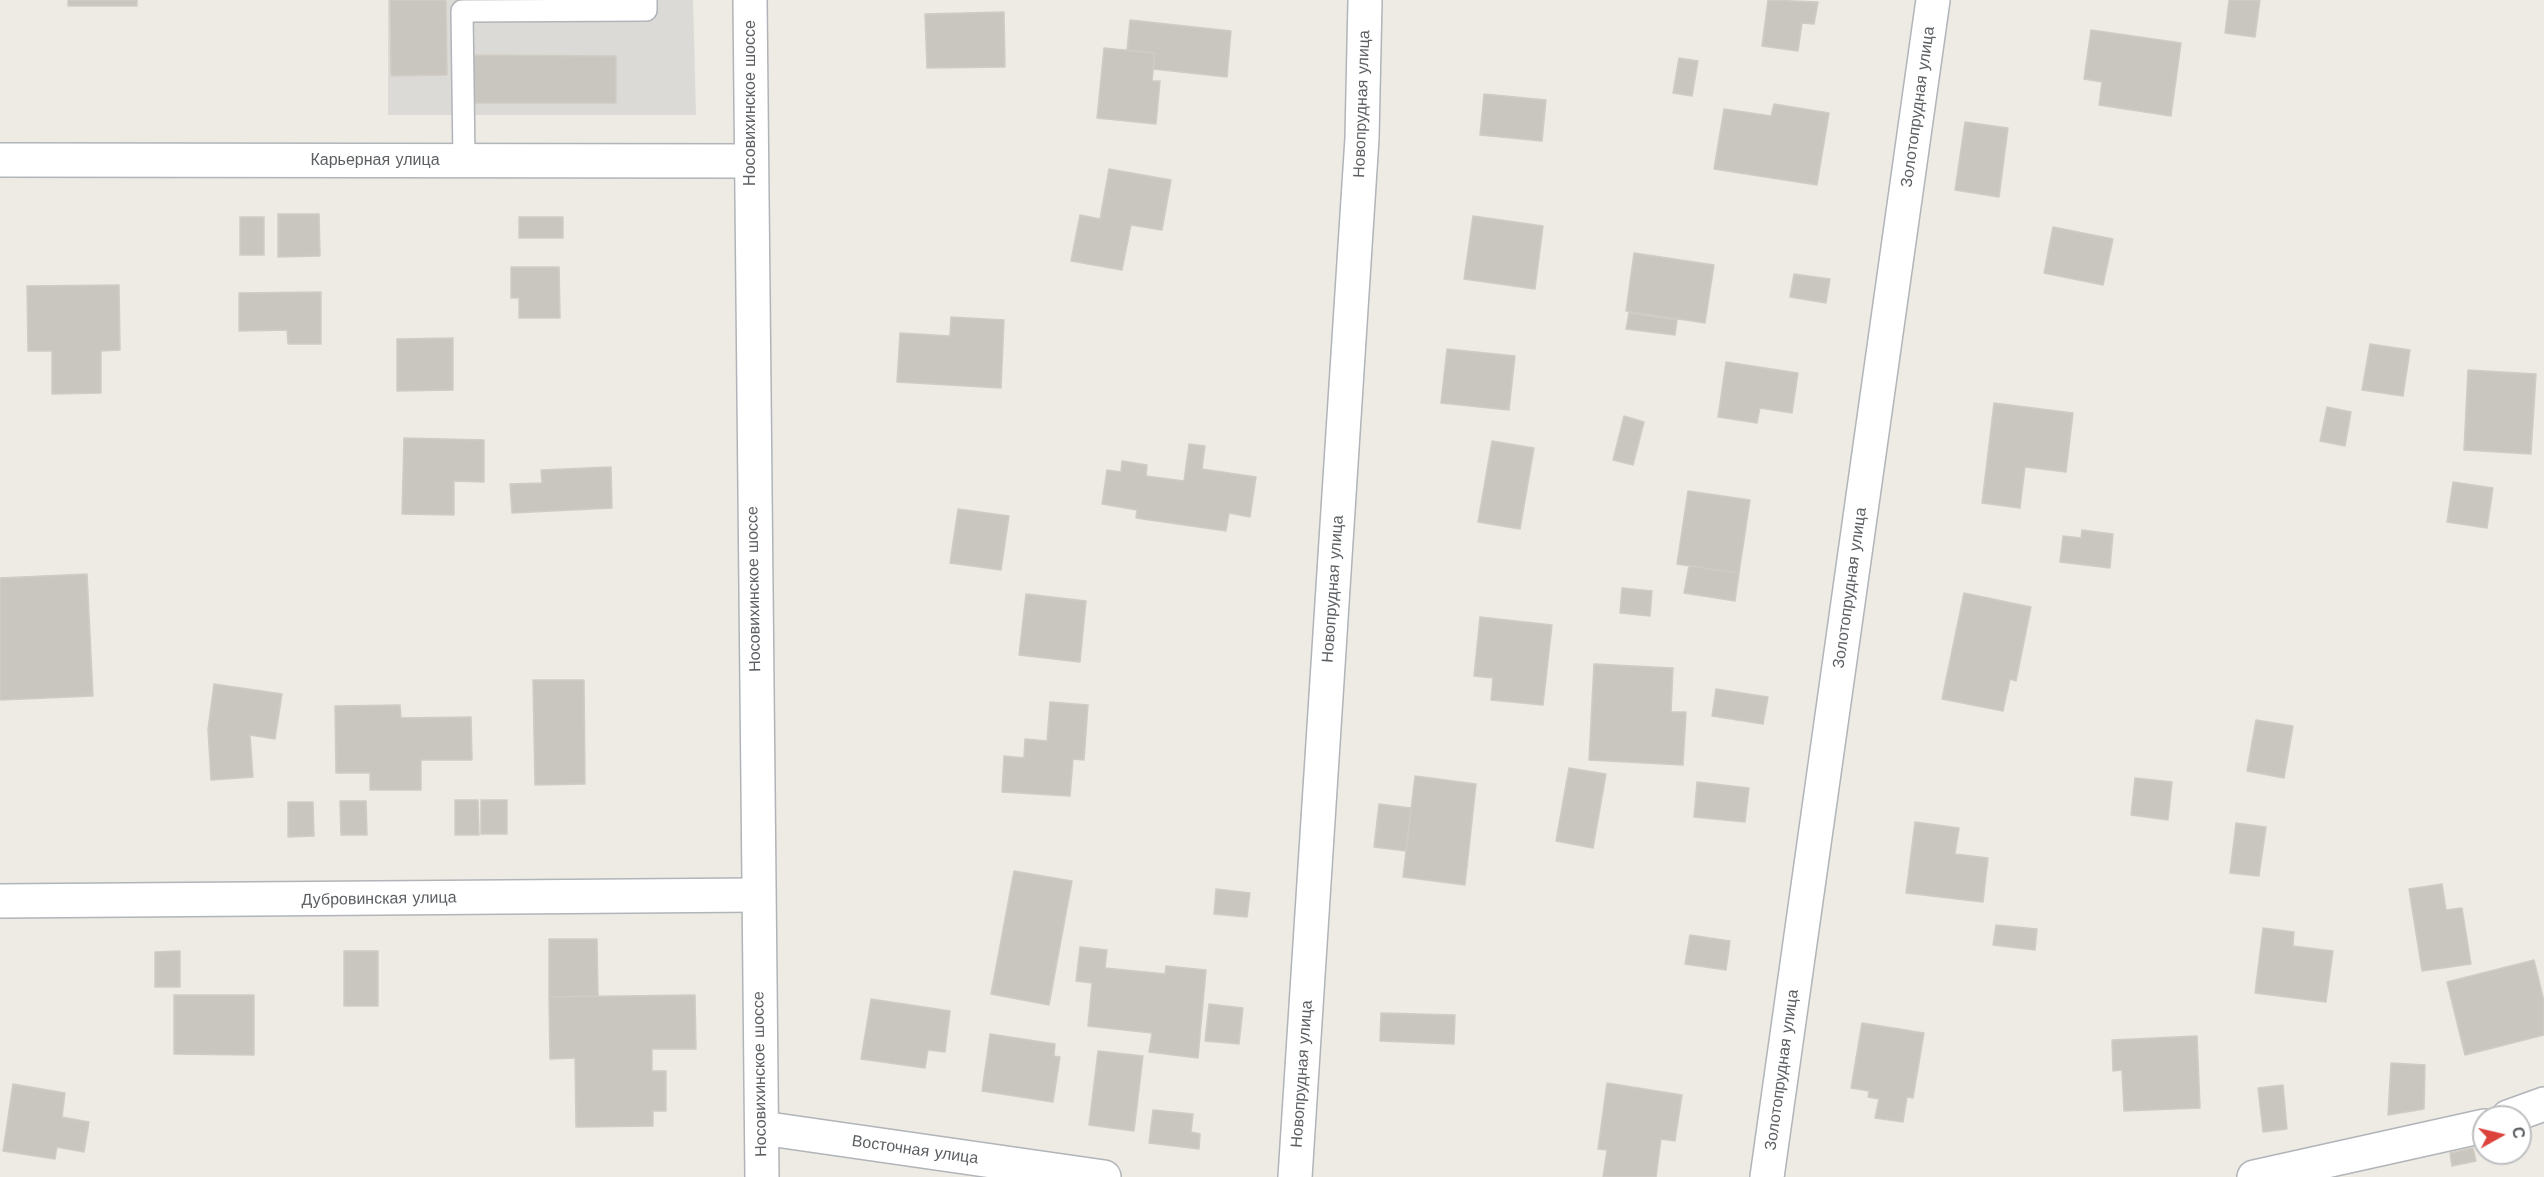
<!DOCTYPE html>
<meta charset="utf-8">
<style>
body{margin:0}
#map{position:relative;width:2544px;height:1177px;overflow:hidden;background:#edebe4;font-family:"Work Sans",sans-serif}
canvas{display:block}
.north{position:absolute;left:2472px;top:1105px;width:60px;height:60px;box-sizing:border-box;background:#fff;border:2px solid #bebfc1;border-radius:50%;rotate:82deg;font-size:16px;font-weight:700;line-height:24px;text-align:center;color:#5c6063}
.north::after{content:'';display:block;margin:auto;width:21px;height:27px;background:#db433c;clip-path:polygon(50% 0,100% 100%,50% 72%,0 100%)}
</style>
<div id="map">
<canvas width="2544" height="1177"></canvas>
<div class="north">С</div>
</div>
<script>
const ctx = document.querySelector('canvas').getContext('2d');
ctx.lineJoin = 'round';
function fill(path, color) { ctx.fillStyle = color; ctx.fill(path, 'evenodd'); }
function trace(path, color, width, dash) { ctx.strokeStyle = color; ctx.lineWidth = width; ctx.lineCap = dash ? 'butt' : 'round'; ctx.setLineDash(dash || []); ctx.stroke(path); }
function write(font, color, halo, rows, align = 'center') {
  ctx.font = font + ' "Work Sans",sans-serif'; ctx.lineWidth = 5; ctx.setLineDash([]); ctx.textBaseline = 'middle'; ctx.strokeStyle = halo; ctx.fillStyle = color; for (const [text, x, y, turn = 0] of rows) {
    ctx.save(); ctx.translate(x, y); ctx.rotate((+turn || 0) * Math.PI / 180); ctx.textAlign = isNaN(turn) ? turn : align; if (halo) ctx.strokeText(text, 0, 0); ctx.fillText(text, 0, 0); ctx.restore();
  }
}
fill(new Path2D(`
 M388 0H693L696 115H388Z`), '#dcdad6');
const building = new Path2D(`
 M68 0H137V6H68Z
 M390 0H446L447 75 391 76Z
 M1768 0 1818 2 1814 24 1802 23 1798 51 1762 46Z
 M2229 0H2260L2255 37 2225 33Z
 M1004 12 1005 67 927 68 925 14Z
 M1130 20 1231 31 1227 77 1153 69 1155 53 1127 50Z
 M2091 30 2181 43 2171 116 2099 105 2102 82 2084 79Z
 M1104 48 1155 53 1152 81H1160L1156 124 1097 118Z
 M473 55 616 56V103H474Z
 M1679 58 1698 61 1692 96 1673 93Z
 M1484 94 1546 100 1542 141 1480 135Z
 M1774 104 1829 113 1817 185 1714 169 1724 109 1771 116Z
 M1965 122 2008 128 1999 197 1955 190Z
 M1109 169 1171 180 1162 230 1131 225 1122 270 1071 261 1080 215 1100 219Z
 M278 214H319L320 256 278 257Z
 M1473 216 1543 226 1535 289 1464 279Z
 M240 217H264V255H240Z
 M519 217H563V238H519Z
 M2053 227 2113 239 2103 285 2044 273Z
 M1634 253 1714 265 1705 323 1626 311Z
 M511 267H559L560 318H519V298H511Z
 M1794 274 1830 279 1826 303 1790 297Z
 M119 285 120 350 101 351V393L52 394V351H28L27 286Z
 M321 292V344H288L287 330 239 331V293Z
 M1629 313 1677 320 1675 335 1626 329Z
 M951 317 1004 320 1001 388 897 382 900 333 950 336Z
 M453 338V390L397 391V339Z
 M2370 344 2410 350 2403 396 2362 390Z
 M1447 349 1515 356 1509 410 1441 403Z
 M1726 362 1798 373 1792 413 1760 408 1757 423 1718 417Z
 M2468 370 2536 374 2531 454 2464 450Z
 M1994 403 2073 413 2066 472 2025 467 2020 508 1982 503Z
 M2327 407 2351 412 2345 446 2320 441Z
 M1624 416 1644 422 1633 465 1613 460Z
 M404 438 484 440V482L454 481V515L402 514Z
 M1492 441 1534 448 1520 529 1478 522Z
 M1189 444 1205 446 1202 469 1256 477 1250 517 1229 513 1226 531 1136 518 1137 510 1102 504 1107 470 1121 472 1122 461 1147 465 1146 476 1184 481Z
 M611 467 612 508 512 513 510 484 542 483 541 470Z
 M2453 482 2493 488 2487 528 2447 522Z
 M1688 491 1750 500 1739 573 1677 564Z
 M958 509 1009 516 1001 570 950 563Z
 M2082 530 2113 534 2110 568 2060 562 2063 536 2081 538Z
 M1689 566 1739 573 1735 601 1684 593Z
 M87 574 93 696 0 700V578Z
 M1622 588 1652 591 1650 616 1620 613Z
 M1964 593 2031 607 2016 681 2010 679 2003 711 1942 699Z
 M1026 594 1086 601 1080 662 1019 655Z
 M1480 617 1552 625 1543 705 1491 700 1493 678 1474 676Z
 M1594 664 1673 668 1671 712H1686L1683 765 1589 760Z
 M533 680H584L585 784 535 785Z
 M214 684 282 694 275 739 250 735 253 777 211 780 208 729Z
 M1716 689 1768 697 1763 724 1712 716Z
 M1050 702 1088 705 1084 760 1073 759 1070 796 1002 792 1004 756 1024 758 1025 739 1047 741Z
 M400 705 401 718 471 717 472 760H421V790H370V773H336L335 706Z
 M2256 720 2293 726 2284 778 2247 771Z
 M1569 768 1606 774 1593 848 1556 841Z
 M1415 776 1476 784 1465 885 1403 877Z
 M2135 778 2172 782 2168 820 2131 815Z
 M1697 782 1749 788 1745 822 1694 817Z
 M455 800H478L479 835H455Z
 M481 800H507V834H481Z
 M340 801H366L367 835H341Z
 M288 802H313L314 836 288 837Z
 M1379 804 1411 808 1406 851 1374 847Z
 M1915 822 1959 828 1955 854 1988 858 1983 902 1906 893Z
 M2236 823 2266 827 2259 876 2230 873Z
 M1014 871 1072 881 1049 1005 991 994Z
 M2442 884 2446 910 2462 908 2471 964 2422 971 2409 889Z
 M1216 889 1250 893 1247 917 1214 914Z
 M1996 925 2037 929 2035 950 1993 945Z
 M2263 928 2294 932 2293 946 2333 951 2326 1002 2255 993Z
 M1690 935 1730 941 1726 970 1685 964Z
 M549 939H597L598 996 549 997Z
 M1080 947 1107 950 1105 968 1165 974 1166 966 1206 970 1198 1058 1149 1052 1152 1033 1088 1026 1092 983 1076 981Z
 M180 951V987H155V952Z
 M344 951H378V1006H344Z
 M2534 960 2544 1001V1035L2465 1055 2447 982Z
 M174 995H254V1055L174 1054Z
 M695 995 696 1049H652V1071H666V1111H653V1126L576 1127 575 1058 550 1059 549 997Z
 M871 999 950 1011 945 1052 928 1050 925 1068 861 1059Z
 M1209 1004 1243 1008 1239 1044 1205 1041Z
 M1381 1013 1455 1015 1454 1044 1380 1041Z
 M1862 1023 1924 1033 1913 1098 1907 1097 1903 1122 1875 1118 1879 1099 1868 1097 1869 1091 1851 1088Z
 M990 1034 1055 1044 1054 1056 1060 1057 1053 1102 982 1091Z
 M2197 1036 2200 1108 2124 1111 2122 1070 2113 1071 2112 1040Z
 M1098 1051 1143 1056 1134 1131 1089 1125Z
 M2391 1063 2425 1065 2424 1109 2388 1115Z
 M1607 1083 1682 1095 1675 1141 1661 1139 1656 1177H1603L1607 1150 1598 1149Z
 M13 1084 65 1093 62 1117 89 1122 84 1152 57 1147 55 1159 3 1151Z
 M2283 1085 2287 1129 2263 1132 2258 1088Z
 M1153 1110 1193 1114 1191 1132 1200 1134 1199 1149 1149 1143Z
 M2473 1148 2476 1161 2452 1166 2450 1153Z`);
fill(building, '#c9c6c0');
trace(building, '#d1ccc3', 1.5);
const service = new Path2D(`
 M464 160 462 11 646 10V0`);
const minor = new Path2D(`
 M0 160 751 161
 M0 901 757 895
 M2508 1117 2544 1104
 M762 1128 1104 1177
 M1295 1177 1362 138 1365 0
 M1767 1177 1933 0
 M2254 1177 2484 1126`);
const secondary = new Path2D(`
 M750 0 762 1177`);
trace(service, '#b1b4b8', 24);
trace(minor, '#b1b4b8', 36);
trace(secondary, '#b0b4b8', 36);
trace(service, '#fff', 21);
trace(minor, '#fff', 33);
trace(secondary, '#fff', 33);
write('16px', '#5c6063', '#fff', [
 ["Носовихинское шоссе",750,103,-90],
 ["Новопрудная улица",1362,104,-88],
 ["Золотопрудная улица",1918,107,-82],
 ["Карьерная улица",375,160],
 ["Золотопрудная улица",1850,588,-82],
 ["Носовихинское шоссе",754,589,-91],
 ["Новопрудная улица",1333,589,-86],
 ["Дубровинская улица",379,899,-1],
 ["Золотопрудная улица",1782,1070,-82],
 ["Носовихинское шоссе",760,1074,-91],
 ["Новопрудная улица",1302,1074,-86],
 ["Восточная улица",915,1150,8]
]);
</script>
